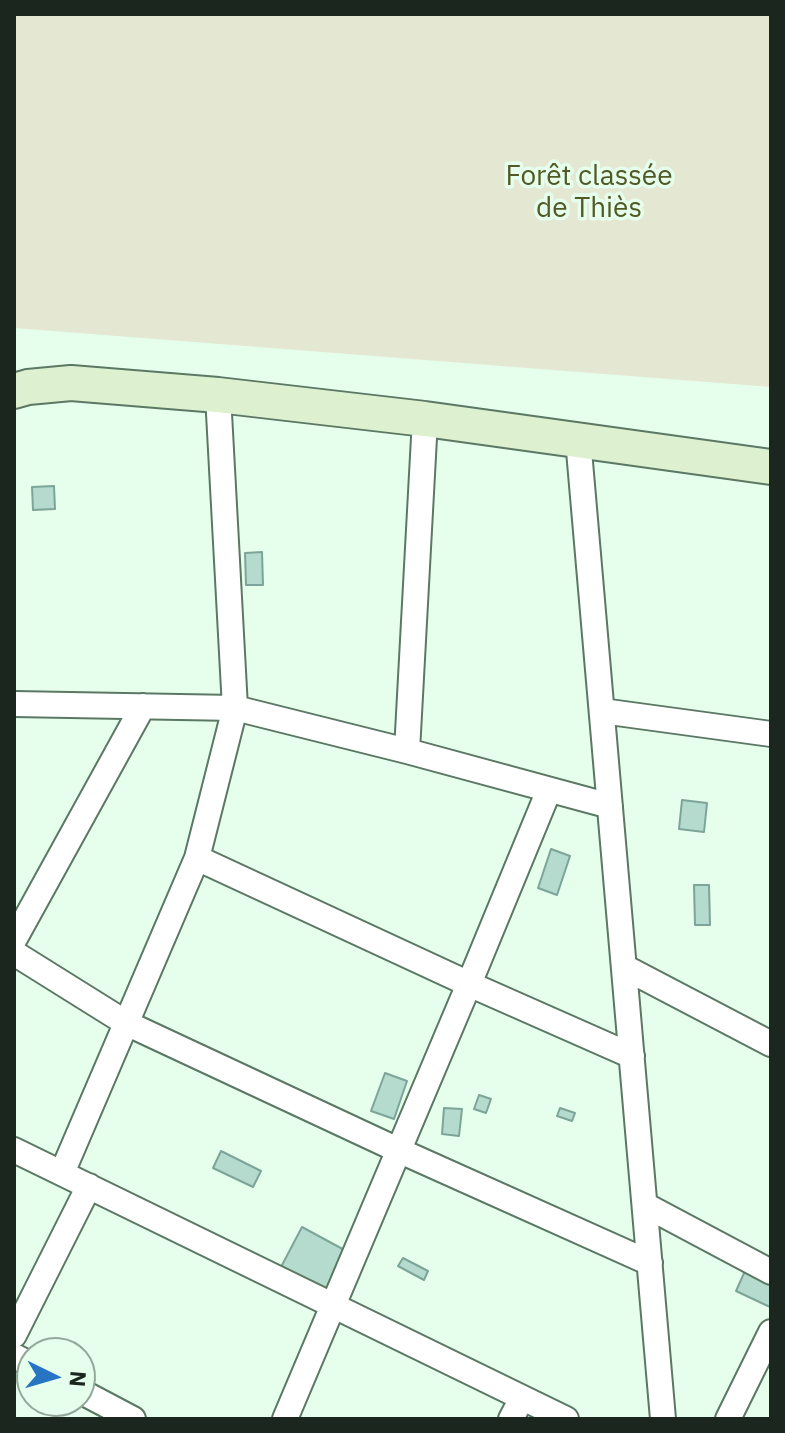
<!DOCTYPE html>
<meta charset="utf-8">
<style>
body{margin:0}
#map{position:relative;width:785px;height:1433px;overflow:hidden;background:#e5ffec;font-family:"IBM Plex Sans",sans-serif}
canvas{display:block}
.frame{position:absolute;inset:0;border:16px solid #1a261e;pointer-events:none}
.north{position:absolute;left:16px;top:1337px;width:80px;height:80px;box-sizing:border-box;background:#e5ffec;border:2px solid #94a89a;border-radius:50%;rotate:95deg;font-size:22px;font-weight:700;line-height:32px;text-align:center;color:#1a261e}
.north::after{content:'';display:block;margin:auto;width:28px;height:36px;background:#2774c3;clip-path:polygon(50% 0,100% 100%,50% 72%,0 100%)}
</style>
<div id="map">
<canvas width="785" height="1433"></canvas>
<div class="frame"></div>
<div class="north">N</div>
</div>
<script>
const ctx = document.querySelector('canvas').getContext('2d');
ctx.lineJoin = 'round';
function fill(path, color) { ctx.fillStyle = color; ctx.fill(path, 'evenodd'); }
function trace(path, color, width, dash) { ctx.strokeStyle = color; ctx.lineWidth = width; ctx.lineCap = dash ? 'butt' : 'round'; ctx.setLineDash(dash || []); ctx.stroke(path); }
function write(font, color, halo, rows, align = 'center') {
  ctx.font = font + ' "IBM Plex Sans",sans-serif'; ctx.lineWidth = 7; ctx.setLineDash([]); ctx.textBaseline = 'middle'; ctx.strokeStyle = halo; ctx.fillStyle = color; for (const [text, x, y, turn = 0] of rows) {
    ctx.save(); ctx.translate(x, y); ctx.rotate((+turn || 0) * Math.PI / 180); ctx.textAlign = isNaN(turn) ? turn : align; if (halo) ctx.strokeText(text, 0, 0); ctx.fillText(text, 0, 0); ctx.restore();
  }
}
fill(new Path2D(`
 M14 14H771V387L14 328Z`), '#e4e8d3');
const building = new Path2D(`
 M54 486 55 509 33 510 32 487Z
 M262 552 263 585H246L245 553Z
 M682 800 707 803 704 832 679 829Z
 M551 849 570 856 557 895 538 888Z
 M694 885H709L710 925H695Z
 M385 1073 407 1081 394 1119 371 1111Z
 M479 1095 491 1099 486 1113 474 1109Z
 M444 1108 462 1109 459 1136 442 1134Z
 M560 1108 575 1113 572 1121 557 1116Z
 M221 1151 261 1171 253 1187 213 1168Z
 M302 1227 350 1253 329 1292 281 1267Z
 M403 1258 428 1271 424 1280 398 1266Z
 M745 1271 771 1284 770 1307 736 1291Z`);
fill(building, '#b5dbcf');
trace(building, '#7da498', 2);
const street = new Path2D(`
 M578 439 663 1419
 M14 704 235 708 407 751 610 806
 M602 711 771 734
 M407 751 425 419
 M197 858 469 984 632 1056
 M14 940 143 706
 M14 953 126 1023 398 1150 650 1263
 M624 967 771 1044
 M14 1150 566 1419
 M62 1173 197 858 235 708 218 395
 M645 1205 771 1272
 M14 1335 89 1186
 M14 1356 32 1365
 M80 1391 133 1419
 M285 1419 469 984 549 790
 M511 1419 522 1398
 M728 1419 771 1332`);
const secondary = new Path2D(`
 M14 391 28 387 71 383 218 395 425 419 771 467`);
trace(street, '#5b7864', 28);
trace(secondary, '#5b7864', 38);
trace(street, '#fff', 24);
trace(secondary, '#ddf0d0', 34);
write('28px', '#535926', '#e5ffec', [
 ["Forêt classée",589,177],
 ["de Thiès",589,209]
]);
</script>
